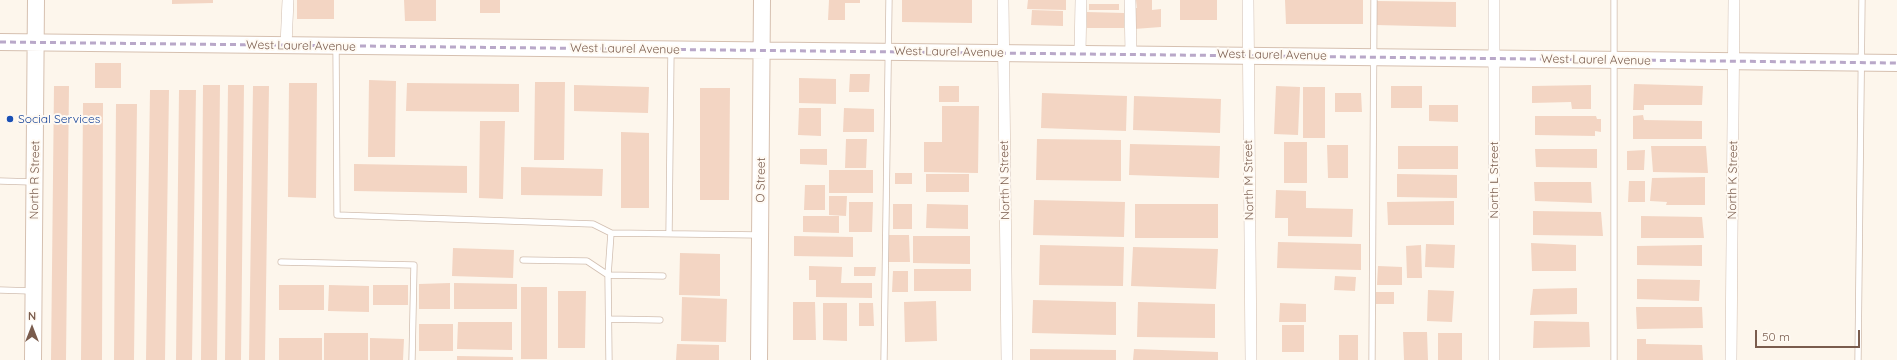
<!DOCTYPE html>
<style>
body{margin:0}
#map{position:relative;width:1897px;height:360px;overflow:hidden;background:#fdf6ec;font-family:Quicksand,sans-serif}
canvas{display:block}
.north{position:absolute;left:12px;top:308px;width:40px;height:40px;-webkit-text-stroke:3px #fffaf3;paint-order:stroke;rotate:0deg;font-size:11px;font-weight:700;line-height:16px;text-align:center;color:#7a5c4d}
.north::after{content:'';display:block;margin:auto;width:14px;height:18px;background:#7a5c4d;clip-path:polygon(50% 0,100% 100%,50% 72%,0 100%)}
.scale{position:absolute;left:1755px;top:330px;width:105px;height:18px;box-sizing:border-box;border:2px solid #7a5c4d;border-top:0;padding-left:5px;font-size:12px;line-height:14px;white-space:nowrap;color:#7a5c4d;-webkit-text-stroke:3px #fffaf3;paint-order:stroke}
</style>
<div id="map">
<canvas width="1897" height="360"></canvas>
<div class="north">N</div>
<div class="scale">50 m</div>
</div>
<script>
const ctx = document.querySelector('canvas').getContext('2d');
ctx.lineJoin = 'round';
function fill(path, color) { ctx.fillStyle = color; ctx.fill(path, 'evenodd'); }
function trace(path, color, width, dash) { ctx.strokeStyle = color; ctx.lineWidth = width; ctx.lineCap = dash ? 'butt' : 'round'; ctx.setLineDash(dash || []); ctx.stroke(path); }
function write(font, color, halo, rows, align = 'center') {
  ctx.font = font + ' Quicksand,sans-serif'; ctx.lineWidth = 4; ctx.setLineDash([]); ctx.textBaseline = 'middle'; ctx.strokeStyle = halo; ctx.fillStyle = color; for (const [text, x, y, turn = 0] of rows) {
    ctx.save(); ctx.translate(x, y); ctx.rotate((+turn || 0) * Math.PI / 180); ctx.textAlign = isNaN(turn) ? turn : align; if (halo) ctx.strokeText(text, 0, 0); ctx.fillText(text, 0, 0); ctx.restore();
  }
}
fill(new Path2D(`
 M172 0H213V3L172 4Z
 M297 0H334V19H297Z
 M404 0H436V21H405Z
 M480 0H500V13H480Z
 M829 0H860V3H845V20H828Z
 M902 0H972V23L902 22Z
 M1028 0H1066V10L1027 9Z
 M1136 0H1152V10L1161 9V27L1134 29 1133 8H1137Z
 M1180 0H1217V20H1180Z
 M1285 0H1363V24H1286Z
 M1376 1 1456 2V27L1376 25Z
 M1089 4H1119V10H1089Z
 M1032 10 1063 11V26L1031 25Z
 M1087 12 1124 13V28H1087Z
 M95 63H121V88H95Z
 M850 74H870L869 92H849Z
 M799 78 836 79V104L799 103Z
 M369 80 396 81 395 157H368Z
 M535 82H565L564 160H534Z
 M289 83H317L316 198 288 197Z
 M407 83 519 84V112L406 111Z
 M1634 84 1703 86 1702 105H1644V110H1633Z
 M203 85H220L217 360H201Z
 M228 85H244L241 360H225Z
 M574 85 649 87 648 113 574 111Z
 M1591 85V109H1572L1571 102 1532 103V86Z
 M54 86H69L66 360H51Z
 M253 86H269L265 360H249Z
 M939 86H959V102H939Z
 M1276 86 1300 87 1298 135 1274 134Z
 M1391 86H1422V108H1391Z
 M1303 87H1325V138H1303Z
 M700 88H730L729 200H700Z
 M150 90H169L165 360H146Z
 M179 90H196L192 360H176Z
 M1042 93 1127 96 1126 131 1041 128Z
 M1335 93H1361L1362 112H1335Z
 M1134 96 1221 99 1220 133 1133 130Z
 M83 103H103L102 360H81Z
 M116 104H137L134 360H114Z
 M1429 105H1458V122L1429 121Z
 M942 106H979L978 173 924 172V142H942Z
 M799 108H821V136L798 135Z
 M844 108 874 109V132H843Z
 M1643 115 1644 120 1702 121V139H1633V116Z
 M1535 116H1596L1597 119H1601V132L1595 131V136L1535 135Z
 M480 121H505L503 199 479 198Z
 M621 132 649 133V208H621Z
 M846 139H867L866 168H845Z
 M1037 139 1121 140V181L1036 180Z
 M1284 142H1307V183H1284Z
 M1130 144 1220 146 1219 178 1129 175Z
 M1327 145H1348V178H1328Z
 M1398 146H1458V169H1398Z
 M1651 146H1706L1708 173 1653 172Z
 M800 149H827V165L800 164Z
 M1535 149H1597V168L1536 167Z
 M1645 150 1644 170H1627V151Z
 M354 164 467 166V193L354 191Z
 M521 167 603 169 602 196 521 195Z
 M829 170H873V193H829Z
 M895 173H912V184H895Z
 M926 174H969V192H926Z
 M1397 174 1457 175V198L1397 197Z
 M1705 177V205H1666L1667 202 1650 201 1652 178Z
 M1629 181H1645V202H1628Z
 M1534 182H1591L1592 203 1535 201Z
 M805 185H825V210H804Z
 M1276 190 1306 191V208L1353 209 1352 237 1288 236V218H1275Z
 M829 196H847L846 216 829 215Z
 M1034 200 1125 202 1124 237 1033 235Z
 M1454 201V225H1388L1387 202Z
 M849 202H873L872 232H849Z
 M893 204H912V229H893Z
 M927 204 968 205V229L926 228Z
 M1135 204H1218V238H1135Z
 M1533 211 1601 212 1603 236 1533 235Z
 M803 216H839V233L803 232Z
 M1641 216 1702 217 1704 238H1641Z
 M888 235H909L910 262H888Z
 M794 236 853 237V257L794 256Z
 M913 236H970V264L913 263Z
 M1278 242 1361 244V270L1277 268Z
 M1531 243 1576 245V271H1532Z
 M1426 244 1455 245 1454 268 1425 267Z
 M1040 245 1124 247 1123 286 1039 285Z
 M1421 245 1422 278H1407L1406 246Z
 M1702 245V266L1637 265V246Z
 M1133 247 1218 249 1216 289 1131 286Z
 M453 248 514 250 513 278 452 276Z
 M680 253 720 254V296L679 295Z
 M809 266 842 267 841 283H872V298L816 297V280H809Z
 M1378 266 1402 267V285H1377Z
 M854 267H876L875 276H854Z
 M914 269H971V291H914Z
 M893 271H908V292H892Z
 M1335 276 1356 277 1355 291 1334 290Z
 M1637 279 1700 280 1699 301 1637 299Z
 M450 283V309H419V284Z
 M454 283 517 284V309H454Z
 M279 285H324V310H279Z
 M329 285 369 286V312L328 311Z
 M373 285H408V305H373Z
 M521 287H547V359H521Z
 M1577 288V314L1530 315 1533 289Z
 M1428 290 1454 291 1452 322 1427 321Z
 M558 291H586L585 348H558Z
 M1376 292H1394V304H1376Z
 M682 297 727 299 726 342 681 341Z
 M1033 300 1116 302V335L1032 333Z
 M936 301 937 341 905 342 904 302Z
 M793 302H815L816 340H793Z
 M1138 302 1215 304V338L1137 337Z
 M823 303H847V341L823 340Z
 M859 303H873L874 326H859Z
 M1280 303 1306 304V322H1279Z
 M1636 307H1702L1703 328 1637 329Z
 M1534 321 1589 322 1590 347 1533 348Z
 M458 322H512V350L457 349Z
 M419 324H453V351H419Z
 M1282 325H1304V352H1282Z
 M1403 332H1427L1428 360H1404Z
 M324 333H368V360H324Z
 M1438 333H1462V360H1438Z
 M1339 335H1358V360H1339Z
 M279 338H322V360H279Z
 M370 338 404 339 403 360H370Z
 M1637 339H1646V344L1702 345 1703 360H1637Z
 M677 344 719 345V360H676Z
 M1030 349 1116 350V360H1030Z
 M1134 349 1218 352V360H1133Z
 M457 356 513 357V360H457Z`), '#f3d5c3');
const lane = new Path2D(`
 M1614 0V360
 M336 46 337 215 593 224 611 233 759 235
 M0 181 33 182
 M669 234 671 50
 M523 260 587 261 608 275 611 233
 M281 262 414 265 412 360
 M0 290 32 291
 M609 319 660 320
 M609 360 608 275 663 276
 M884 360 889 0
 M1372 360 1374 0
 M1858 360 1862 0`);
const street = new Path2D(`
 M1003 0 1007 360
 M1130 0 1131 55
 M1248 0 1251 360
 M286 46 288 0
 M1080 54 1081 0
 M1494 360V0
 M1731 360 1734 0`);
const secondary = new Path2D(`
 M0 42 1897 63
 M33 360 36 0
 M759 360 762 0`);
trace(lane, '#d1beb0', 7);
trace(street, '#d1beb0', 12);
trace(secondary, '#d6c0b0', 18);
trace(lane, '#fff', 5.5);
trace(street, '#fff', 11);
trace(secondary, '#fff', 16);
trace(new Path2D(`
 M0 42 1897 63`), '#b9a8c9', 3, [6, 4]);
for (const [x, y, r, color] of [
 [10,119,4,"#1a4fb4"]
]) { const dot = new Path2D(); dot.arc(x, y, r, 0, 2 * Math.PI); ctx.fillStyle = color; ctx.fill(dot); trace(dot, '#fffaf3', 1.5); }
write('12px', '#7a5c4d', '#fffaf3', [
 ["West Laurel Avenue",301,46,1],
 ["West Laurel Avenue",625,49,1],
 ["West Laurel Avenue",949,52,1],
 ["West Laurel Avenue",1272,55,1],
 ["West Laurel Avenue",1596,60,1],
 ["North R Street",35,180,-89],
 ["O Street",761,180,-89],
 ["North N Street",1005,180,-91],
 ["North M Street",1249,180,-91],
 ["North L Street",1494,180,-90],
 ["North K Street",1733,180,-89]
]);
write('12px', '#164399', '#fffaf3', [
 ["Social Services",18,119]
], 'left');
</script>
